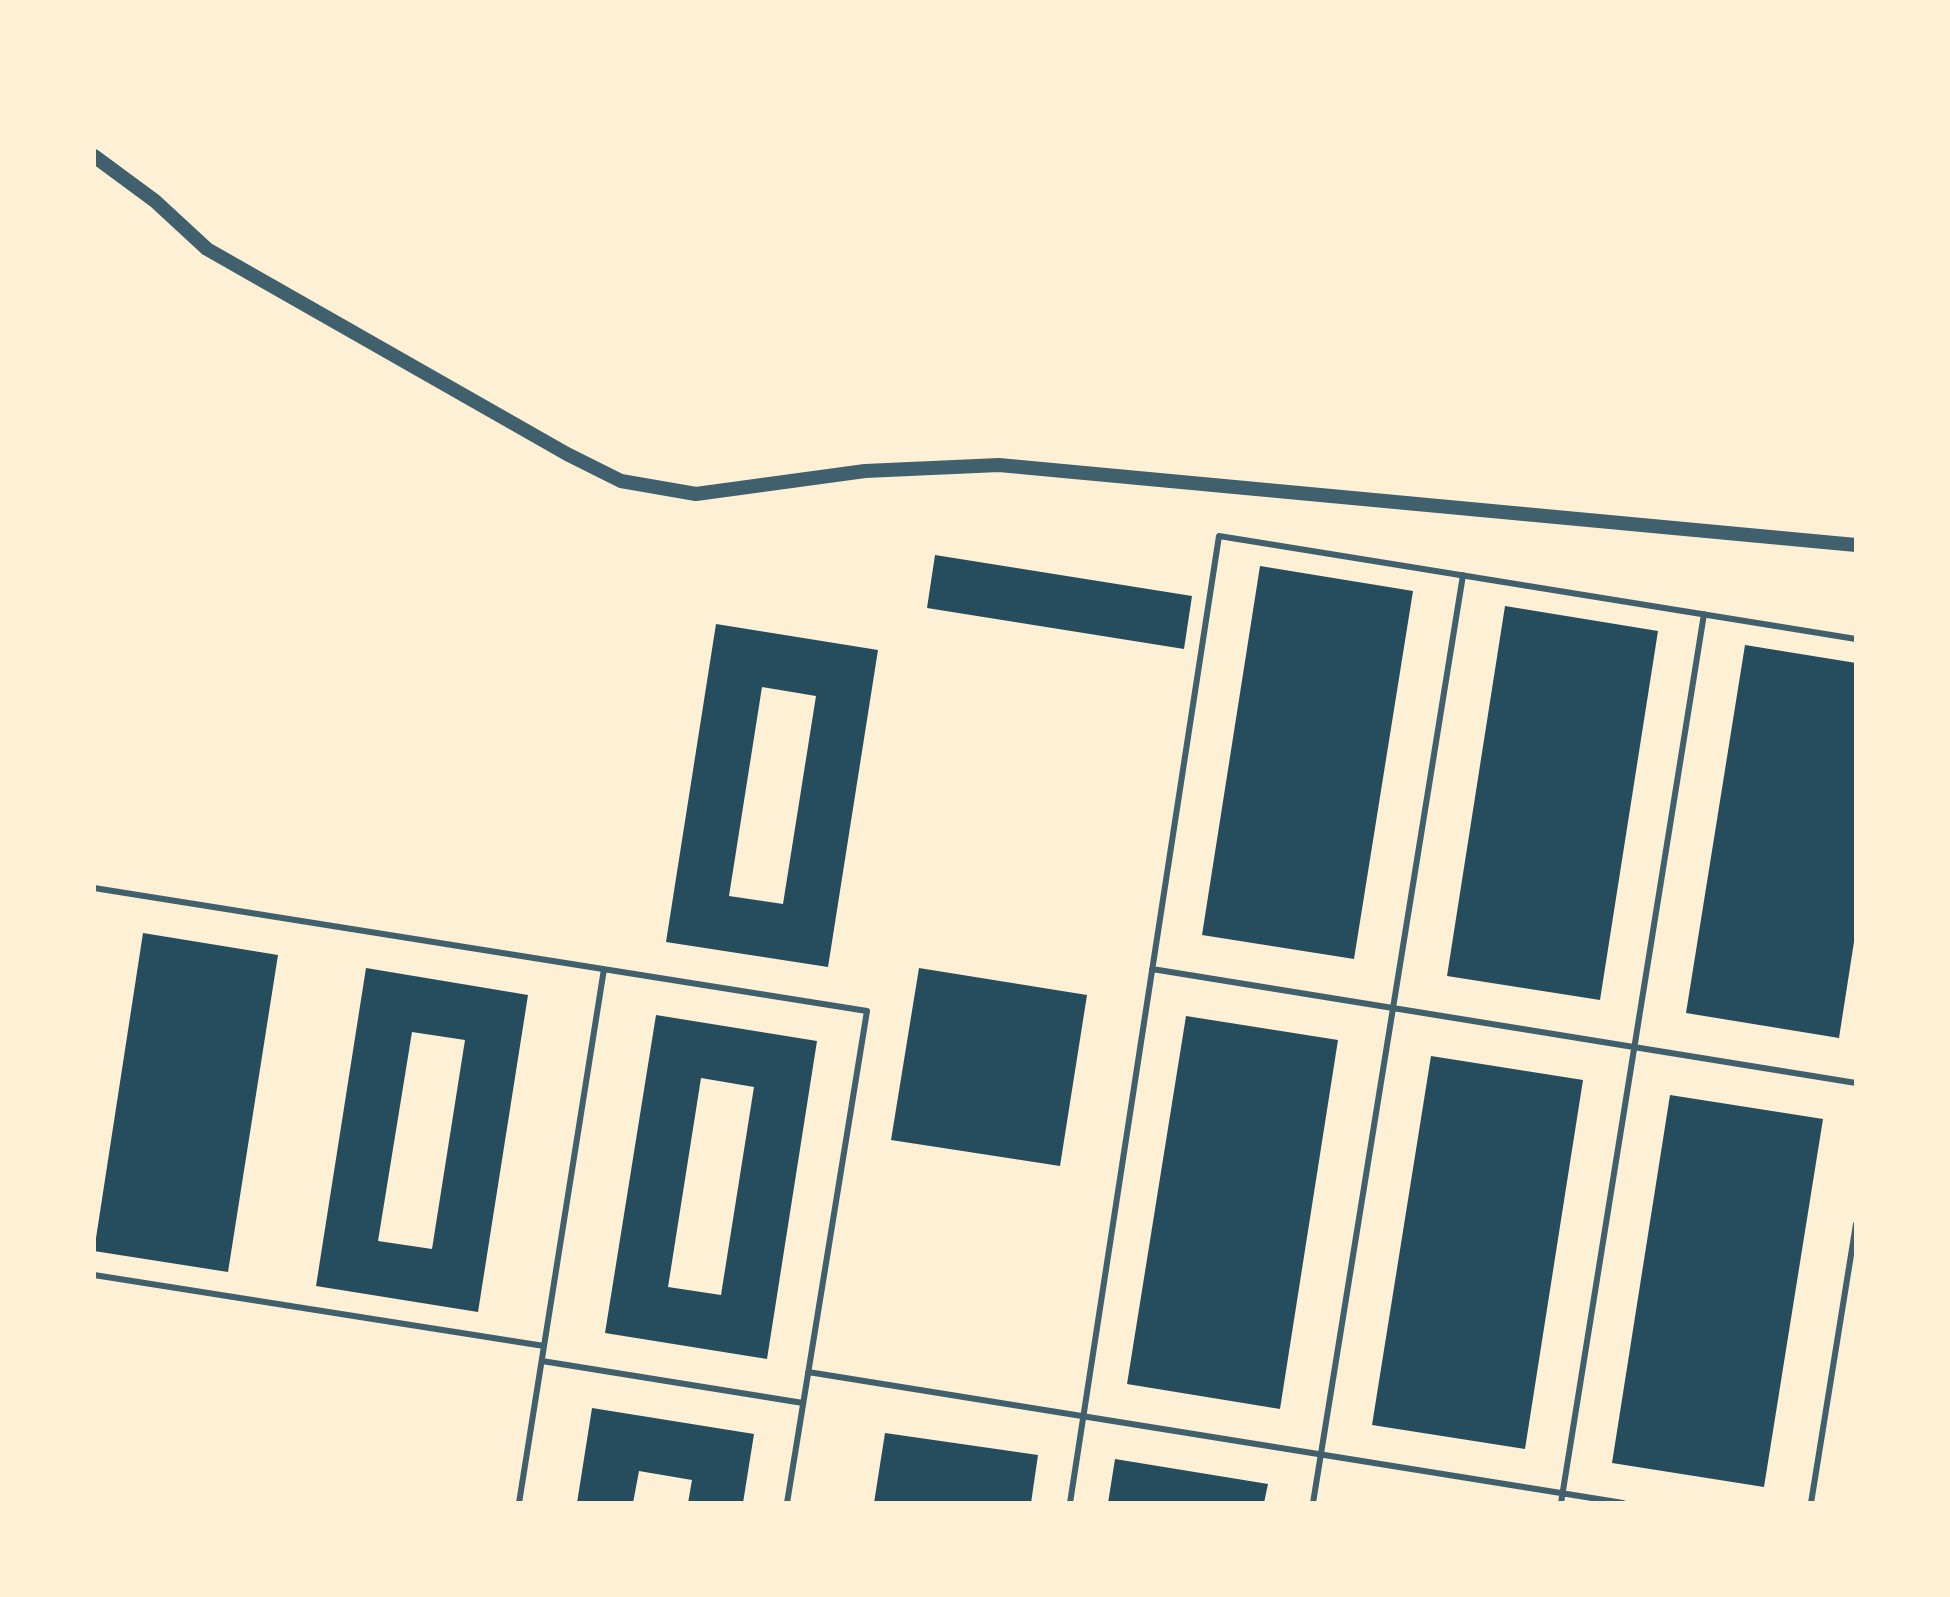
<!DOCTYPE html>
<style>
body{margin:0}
#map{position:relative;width:1950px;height:1597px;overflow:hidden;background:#fdf0d5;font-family:"IBM Plex Sans",sans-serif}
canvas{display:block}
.frame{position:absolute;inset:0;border:96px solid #fdf0d5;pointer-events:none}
</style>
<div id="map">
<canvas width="1950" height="1597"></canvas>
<div class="frame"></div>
</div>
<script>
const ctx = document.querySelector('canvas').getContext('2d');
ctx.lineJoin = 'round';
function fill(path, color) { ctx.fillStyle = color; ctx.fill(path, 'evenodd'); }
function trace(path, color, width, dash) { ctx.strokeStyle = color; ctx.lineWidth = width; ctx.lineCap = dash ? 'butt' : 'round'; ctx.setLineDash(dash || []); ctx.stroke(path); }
fill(new Path2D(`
 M935 555 1192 596 1184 649 927 608Z
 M1260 566 1413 591 1354 959 1202 935Z
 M1505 606 1658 631 1600 1000 1447 976Z
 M716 624 878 650 828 967 666 942ZM762 687 816 696 783 904 729 896Z
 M1745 645 1856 663V929L1839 1038 1686 1013Z
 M143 933 278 955 228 1272 94 1251Z
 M366 968 528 995 478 1312 316 1286ZM412 1032 465 1040 432 1249 378 1241Z
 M919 968 1087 995 1060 1166 891 1140Z
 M656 1015 817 1041 767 1359 605 1333ZM701 1078 754 1087 721 1295 668 1287Z
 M1186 1016 1338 1040 1280 1409 1127 1384Z
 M1431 1056 1583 1080 1525 1449 1372 1425Z
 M1670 1095 1823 1119 1764 1487 1612 1463Z
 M592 1408 754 1434 743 1503H688L692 1480 639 1471 633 1503H577Z
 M885 1433 1038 1455 1031 1503H874Z
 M1115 1459 1268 1484 1264 1503H1108Z`), '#264d5e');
trace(new Path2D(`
 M94 888 867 1011 787 1503
 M1152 969 1856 1083
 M94 1275 544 1346
 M542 1361 803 1403
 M808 1372 1623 1503
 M519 1503 604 969
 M1070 1503 1219 536 1856 639
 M1313 1503 1463 575
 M1561 1503 1704 614
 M1811 1503 1856 1224`), '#3f606c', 6);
trace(new Path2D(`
 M94 156 155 201 207 249 567 454 621 481 696 494 865 471 999 465 1856 545`), '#3f606c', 14);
</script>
